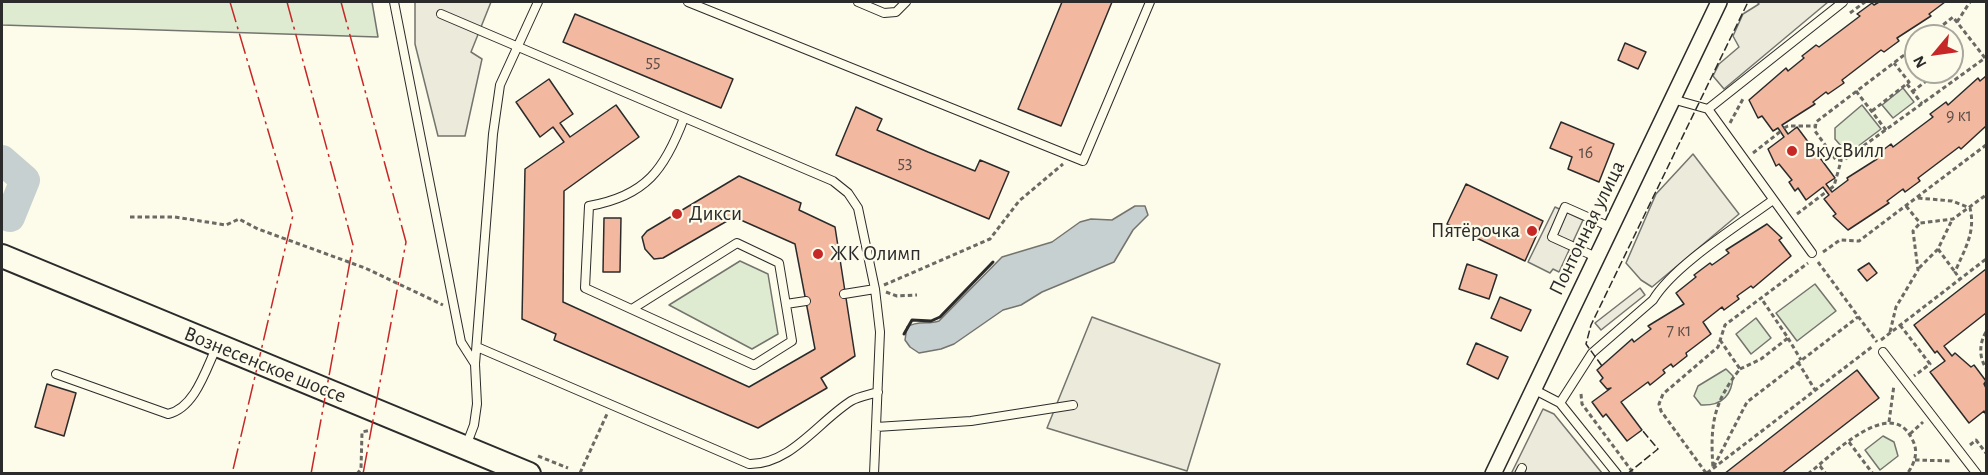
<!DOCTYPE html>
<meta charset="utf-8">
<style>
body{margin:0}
#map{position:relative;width:1988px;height:475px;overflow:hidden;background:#fdfbea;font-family:"Alegreya Sans",sans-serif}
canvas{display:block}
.frame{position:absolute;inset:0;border:3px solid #2b2b2b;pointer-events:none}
.north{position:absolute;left:1904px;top:24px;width:60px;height:60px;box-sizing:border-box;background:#fdfbea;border:2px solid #a9a89e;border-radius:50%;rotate:241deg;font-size:16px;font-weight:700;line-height:24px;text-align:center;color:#2b2b2b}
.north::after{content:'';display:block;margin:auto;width:21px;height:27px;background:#c62828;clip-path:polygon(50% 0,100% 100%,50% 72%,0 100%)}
</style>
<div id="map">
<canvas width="1988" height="475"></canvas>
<div class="frame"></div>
<div class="north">N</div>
</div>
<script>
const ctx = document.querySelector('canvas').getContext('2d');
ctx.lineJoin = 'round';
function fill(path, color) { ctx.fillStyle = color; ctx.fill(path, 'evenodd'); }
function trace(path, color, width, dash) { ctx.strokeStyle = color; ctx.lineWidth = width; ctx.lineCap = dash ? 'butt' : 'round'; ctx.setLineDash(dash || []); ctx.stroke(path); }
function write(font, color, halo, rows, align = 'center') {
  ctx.font = font + ' "Alegreya Sans",sans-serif'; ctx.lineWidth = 4.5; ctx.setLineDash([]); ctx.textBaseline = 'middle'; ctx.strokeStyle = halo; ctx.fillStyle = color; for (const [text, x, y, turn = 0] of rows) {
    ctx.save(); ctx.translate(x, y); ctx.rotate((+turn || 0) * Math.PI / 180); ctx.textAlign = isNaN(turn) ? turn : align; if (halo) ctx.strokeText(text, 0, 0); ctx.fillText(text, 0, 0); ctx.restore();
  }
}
const green = new Path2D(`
 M2 2H372L378 37 2 25Z
 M1903 88 1914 102 1893 118 1882 105Z
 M1862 105 1881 129 1857 147H1842L1835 139V128Z
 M740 261 768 274 778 334 752 349 669 305Z
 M1815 284 1836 311 1797 341 1776 313Z
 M1756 318 1771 338 1751 354 1736 334Z
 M1726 369 1733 376C1732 395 1722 406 1701 405L1694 396 1698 386Z
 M1883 436 1894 442 1898 456 1880 470 1865 450Z`);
fill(green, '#deebd1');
trace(green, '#74746e', 1.5);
const parking = new Path2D(`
 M415 2H491L471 52 482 59 465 136H438L415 44Z
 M1757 2H1828L1724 89 1713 76 1719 64 1739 47 1733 36 1743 14 1759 4Z
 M1693 154 1739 214 1652 287 1641 280 1626 263 1656 194Z
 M1555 207 1583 220 1559 272 1553 269 1550 273 1528 262Z
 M1640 288 1645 295 1601 330 1595 323Z
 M1092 317 1220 364 1187 471 1047 428Z
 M1543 409 1554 414 1602 473 1511 474Z`);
fill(parking, '#eceadb');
trace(parking, '#74746e', 1.5);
const water = new Path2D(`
 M1135 206H1145L1148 215 1133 230 1114 262 1042 292 1021 305 1003 310 954 344 941 349 919 353 910 347 905 340 907 327C918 320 928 325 939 321L1002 257 1052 242 1080 222 1091 219 1112 220Z`);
fill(water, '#c7d0d0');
trace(water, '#74746e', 1.5);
trace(new Path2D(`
 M2 160 25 180 10 217`), '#c7d0d0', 30);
const building = new Path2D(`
 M1062 2H1112L1061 126 1018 109Z
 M1879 2H1945L1929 14 1931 16 1897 38 1899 41 1884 52 1881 50 1842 80 1844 83 1828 94 1826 92 1813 102 1815 104 1782 125 1788 134 1797 127 1835 178 1826 184 1832 192 1848 180 1847 178 1877 159 1875 156 1891 144 1893 147 1933 117 1930 114 1946 102 1948 105 1978 78 1980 81 1986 76V126L1961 149 1959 147 1918 178 1920 181 1905 192 1903 189 1887 201 1889 203 1848 230 1833 216 1836 214 1824 199 1829 195 1823 187 1806 200 1798 188 1795 191 1789 182 1792 180 1779 164 1776 166 1768 149 1784 137 1778 128 1773 131 1762 116 1758 118 1749 100 1786 68 1788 71 1804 58 1802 56 1816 45 1819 47 1860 16 1857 14 1872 3 1874 5Z
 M575 14 733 79 721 108 563 42Z
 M1625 43 1646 52 1638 69 1618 60Z
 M549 79 573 114 560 123 570 137 616 105 639 137 564 191 563 302 749 387 815 349 795 244 734 217 663 258 654 259 645 249 642 237 647 231 739 176 801 203 799 210 835 227 855 356 821 378 827 388 758 428 554 340 556 334 522 319 525 169 564 142 553 127 540 137 516 102Z
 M856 107 882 119 877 130 928 152 975 171 980 160 1009 172 989 219 836 155Z
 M1561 122 1614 144 1599 182 1568 169 1572 157 1550 148Z
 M1466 184 1543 221 1525 261 1447 224Z
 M604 218H621L620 272H603Z
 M1767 224 1782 238 1779 240 1791 256 1753 288 1751 286 1737 296 1739 299 1724 310 1722 307 1703 322 1711 334 1686 353 1687 356 1673 367 1671 364 1663 370 1665 373 1650 385 1648 382 1621 402 1642 430 1627 441 1606 414 1603 417 1592 402 1611 388 1607 389 1600 381 1603 378 1597 370 1632 339 1634 342 1651 329 1648 326 1684 304 1676 293 1696 277 1694 275 1710 263 1712 265 1729 253 1726 250Z
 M1869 263 1877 273 1867 281 1858 270Z
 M1467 264 1497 275 1489 299 1459 289Z
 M1986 269V313L1944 346 1952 356 1955 353 1971 367 1974 365 1986 381 1984 384 1986 388V415L1984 411 1969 423 1930 372 1945 361 1937 351 1935 353 1914 325Z
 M1500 297 1531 310 1521 331 1491 318Z
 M1476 343 1508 357 1498 379 1467 364Z
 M1857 370 1879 398 1781 474H1724Z
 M47 384 76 393 64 436 35 427Z`);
fill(building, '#f2b8a0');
trace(building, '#2b2b2b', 1.5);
const service = new Path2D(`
 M394 2 461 342 475 364
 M688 2 1083 161 1150 2
 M858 2 884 13 896 12 906 2
 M441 14 833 181 848 193 858 208 875 289 880 332 874 474
 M1672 99 1708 109 1812 253
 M1708 109 1843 2
 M1596 257 1552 237 1565 207 1610 227
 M844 294 875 289
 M786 304 806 301
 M632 309 737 243 779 263 792 341 754 365 585 288 589 206C646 196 665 169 684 118
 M477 347 749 464C790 465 818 422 851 401 859 396 869 395 878 392
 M1883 352 1977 474
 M56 374 168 414C195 408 206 369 217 346
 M1533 389 1560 403 1617 474
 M1560 403 1592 353 1653 300C1674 265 1739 225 1773 200
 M876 427 971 421 1073 405
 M466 446 474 425 477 404 475 364 493 134 500 85 538 2
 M1519 474 1522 468`);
const minor = new Path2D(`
 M1493 474 1719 2`);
const primary = new Path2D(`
 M2 256 529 474`);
trace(service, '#2b2b2b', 10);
trace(minor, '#2b2b2b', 18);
trace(primary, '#2b2b2b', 26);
trace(new Path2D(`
 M1850 13 1865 2
 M1957 22 1970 2
 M1916 46 1816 122 1815 131 1836 160H1844L1985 58 1953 17 1929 36
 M1907 84 1922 104
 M1856 91 1886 130
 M1912 92 1938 72
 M1872 111 1909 82 1894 63
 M1730 123 1744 97
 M1784 128 1788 126H1814
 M1753 153 1781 131
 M1830 189 1834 186 1841 161
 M1918 198 1952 201 1970 208C1976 233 1964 250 1955 272L1960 279
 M1906 206 1920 223 1953 219 1986 195
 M1797 214 1826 192
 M130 217H175L226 225 239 219 258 229 365 268 443 305
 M1938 249 1955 272
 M1823 252 1840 240 1859 241 1986 145
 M1818 262 1877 342
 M1919 268 1938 249 1952 220
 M884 285 990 239 1019 201 1063 164
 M886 292 897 296 917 295
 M1900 325 1930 364 1914 376
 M1890 332 1896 307 1918 270 1913 231 1920 223
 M1986 332C1979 344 1979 357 1986 368
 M1788 338 1801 360
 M1720 340 1740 369C1713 403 1710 425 1713 468L1747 402 1858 317
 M1881 340 1986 259
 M1798 362 1815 390
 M1740 369 1761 359 1788 338 1761 298
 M1581 394 1582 404 1634 474
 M1889 422 1894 385
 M1910 434 1923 422
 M1849 442 1873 474
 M1970 445 1976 440 1986 453
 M538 456 568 468
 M1915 460 1952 461
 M1820 466 1826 474
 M580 473 607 414
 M1706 473 1661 411 1659 404 1663 394 1718 347 1725 325 1808 263
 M1707 473 1873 346
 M357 474 361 469 362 432 371 430
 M1808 474C1830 457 1891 394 1912 439 1919 451 1915 463 1907 474`), '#6a6964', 3, [4.5, 3]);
trace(service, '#fdfbea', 8);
trace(minor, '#fdfbea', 15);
trace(primary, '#fdfbea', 22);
trace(new Path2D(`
 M1602 366 1586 344 1591 325 1748 2
 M1627 474 1658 449 1642 430`), '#2b2b2b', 1.5, [8, 3]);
trace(new Path2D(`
 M904 334 912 320 931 321 940 317 993 262`), '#2b2b2b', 3);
trace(new Path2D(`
 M230 2 293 215 232 474
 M287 2 353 245 311 474
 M341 2 406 242 363 474`), '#c62828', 1.5, [21, 4.5, 3, 4.5]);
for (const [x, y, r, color] of [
 [1792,151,6,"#c62828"],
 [677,214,6,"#c62828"],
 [1532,231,6,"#c62828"],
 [818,254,6,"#c62828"]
]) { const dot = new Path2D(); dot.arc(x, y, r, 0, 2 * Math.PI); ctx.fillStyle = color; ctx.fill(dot); trace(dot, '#fdfbea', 2); }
write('18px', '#5d4e48', null, [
 ["55",653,62],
 ["9 к1",1959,116],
 ["16",1586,153],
 ["53",905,163],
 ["7 к1",1679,331]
]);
write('21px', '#2b2b2b', '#fdfbea', [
 ["ВкусВилл",1804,151],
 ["Дикси",689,214],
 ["Пятёрочка",1520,231,"right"],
 ["ЖК Олимп",830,254]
], 'left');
write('21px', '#2b2b2b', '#fdfbea', [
 ["Понтонная улица",1587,228,-64],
 ["Вознесенское шоссе",265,365,22]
]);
</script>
